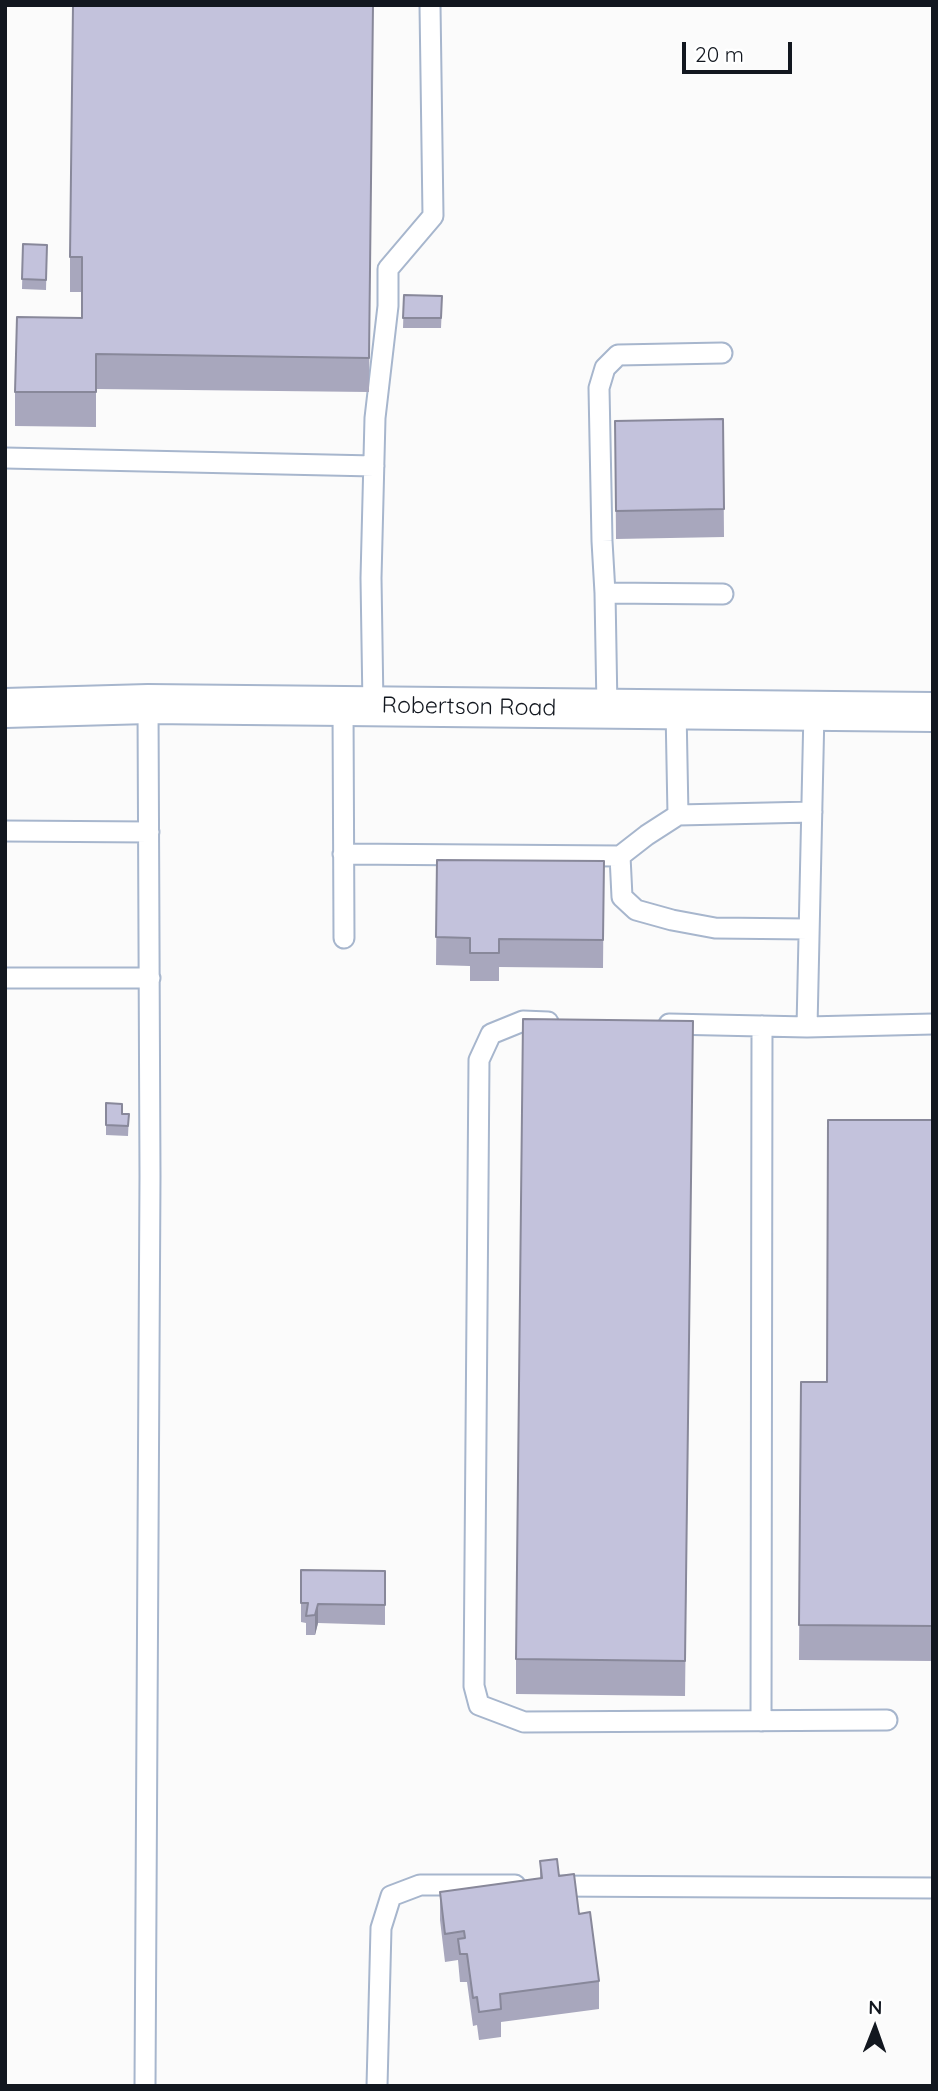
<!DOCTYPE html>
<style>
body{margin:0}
#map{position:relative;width:938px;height:2091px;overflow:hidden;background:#fbfbfb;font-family:Quicksand,sans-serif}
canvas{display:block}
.frame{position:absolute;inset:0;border:7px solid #12171f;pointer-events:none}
.north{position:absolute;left:840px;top:1993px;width:70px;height:70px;-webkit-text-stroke:5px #fff;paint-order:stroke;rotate:1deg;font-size:19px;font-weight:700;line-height:28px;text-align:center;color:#12171f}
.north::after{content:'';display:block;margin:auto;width:24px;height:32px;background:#12171f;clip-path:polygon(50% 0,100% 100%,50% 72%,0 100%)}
.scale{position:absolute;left:682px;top:42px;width:110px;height:32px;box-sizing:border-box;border:4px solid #12171f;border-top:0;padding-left:9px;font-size:21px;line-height:24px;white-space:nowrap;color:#12171f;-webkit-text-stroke:5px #fff;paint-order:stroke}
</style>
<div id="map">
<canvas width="938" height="2091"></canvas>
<div class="frame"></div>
<div class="north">N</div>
<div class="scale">20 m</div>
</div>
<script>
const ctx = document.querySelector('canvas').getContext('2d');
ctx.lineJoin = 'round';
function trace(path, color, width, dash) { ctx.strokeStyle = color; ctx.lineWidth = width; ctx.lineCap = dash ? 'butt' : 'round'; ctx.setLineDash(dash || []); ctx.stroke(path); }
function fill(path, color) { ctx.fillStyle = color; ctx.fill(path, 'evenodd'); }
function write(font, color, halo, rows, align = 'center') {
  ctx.font = font + ' Quicksand,sans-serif'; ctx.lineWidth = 5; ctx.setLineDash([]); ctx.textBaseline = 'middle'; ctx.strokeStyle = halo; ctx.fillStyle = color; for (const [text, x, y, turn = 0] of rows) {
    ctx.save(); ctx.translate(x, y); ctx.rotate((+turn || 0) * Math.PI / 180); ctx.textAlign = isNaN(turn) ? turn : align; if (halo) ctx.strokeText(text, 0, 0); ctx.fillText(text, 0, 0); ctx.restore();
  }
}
const lane = new Path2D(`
 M5 458 374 466
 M605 593 602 541 599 388 605 368 618 355 722 353
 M343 706 344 938
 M373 706 371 578 375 418 388 306V269L433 216 430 5
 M607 708 605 593 723 594
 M676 709 678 815
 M5 831 149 832
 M343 854 620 856 647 835 678 815 812 812
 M620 856 622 897 636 910 672 920 715 928 808 929
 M5 978H150
 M548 1022 523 1021 491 1034 479 1060 474 1686 479 1705 524 1722 887 1720
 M669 1024 807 1027 814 711
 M807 1027 933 1024
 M761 1721 762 1026
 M549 1886 933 1888
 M145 2086 150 1176 148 704
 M377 2086 381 1928 391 1896 420 1885H515`);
const secondary = new Path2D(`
 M5 708 148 704 933 712`);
trace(lane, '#a7b6cd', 23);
trace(secondary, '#a7b6cd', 42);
trace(lane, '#fff', 19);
trace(secondary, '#fff', 38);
fill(new Path2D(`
 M373 5 369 392 96 389V427L15 426V392L82 318V292H70V257Z
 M23 244 47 245 46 290 22 289Z
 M404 295 442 306 441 328H403Z
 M723 419 724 537 616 539 615 421Z
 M437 860 604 861 603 968 499 967V981H470V966L436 965Z
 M693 1021 685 1696 516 1694V1659Z
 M106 1103 122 1114H129L128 1136 106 1135Z
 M933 1120V1661L799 1660 801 1382H827Z
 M301 1570 385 1571V1625L318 1623 315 1635H306V1623L301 1622Z
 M540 1861 559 1876 579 1914 599 1981V2009L501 2022V2037L479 2040 477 2025 473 2026 467 1982H460L458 1960 445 1962 440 1920V1892L540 1878Z`), '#a8a7bd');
fill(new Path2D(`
 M318 1604V1623L315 1635V1615Z`), '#88889a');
const building = new Path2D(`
 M73 5H373L369 358 96 354V392H15L17 317 82 318V257H70Z
 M23 244 47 245 46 280 22 279Z
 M404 295 442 296 441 318H403Z
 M723 419 724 509 616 511 615 421Z
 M437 860 604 861 603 940 499 939V953H470V938L436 937Z
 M523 1019 693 1021 685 1661 516 1659Z
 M106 1103 122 1104V1114H129L128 1126 106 1125Z
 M828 1120H933V1626L799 1625 801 1382H827Z
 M301 1570 385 1571V1605L318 1604 315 1615 306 1616 308 1603H301Z
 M557 1859 559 1876 574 1874 579 1914 590 1912 599 1981 500 1994 501 2009 479 2012 477 1997 473 1998 467 1954H460L458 1939 465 1938 464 1931 445 1934 440 1892 542 1878 540 1861Z`);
fill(building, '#c3c2dc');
trace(building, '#88889a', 2);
write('23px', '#12171f', '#fff', [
 ["Robertson Road",469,707,1]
]);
</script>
